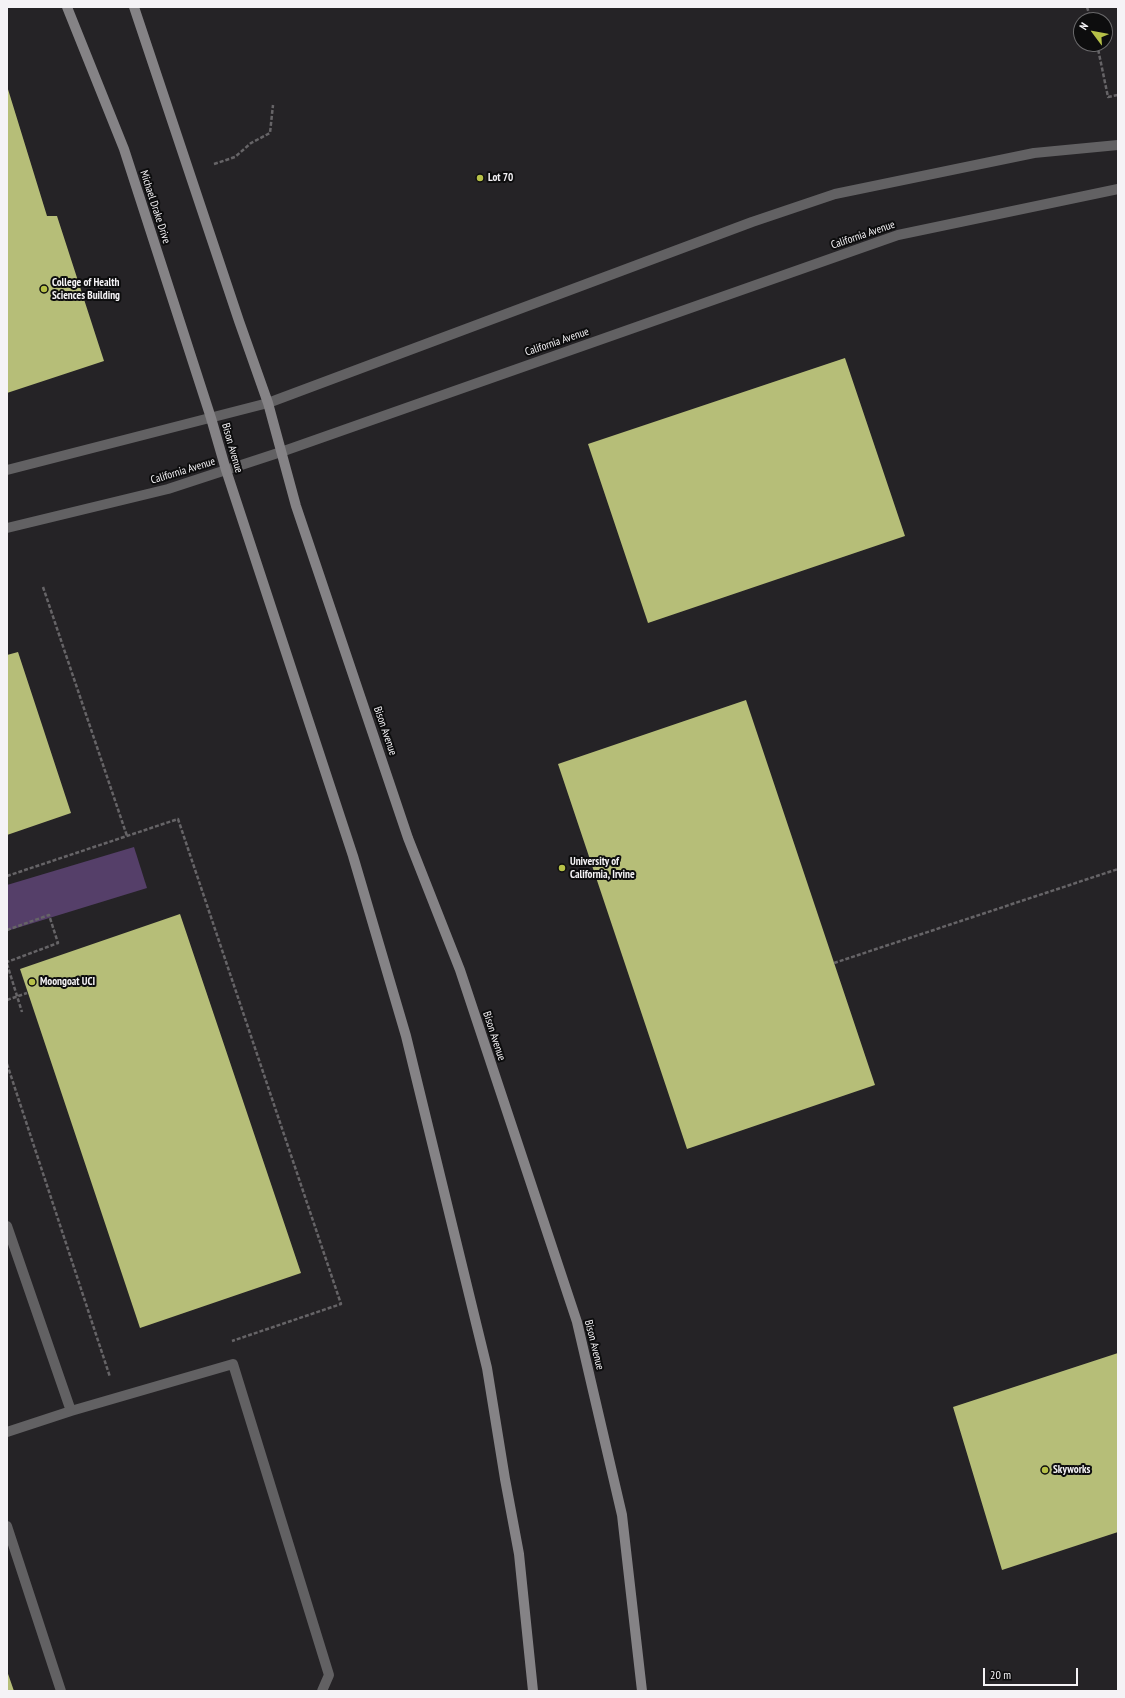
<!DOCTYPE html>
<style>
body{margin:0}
#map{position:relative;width:1125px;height:1698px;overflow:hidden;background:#252326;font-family:"PT Sans Narrow",sans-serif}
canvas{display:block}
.frame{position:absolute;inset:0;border:8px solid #f5f3f6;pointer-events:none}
.north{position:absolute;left:1073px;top:12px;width:40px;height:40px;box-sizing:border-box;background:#0d0d0e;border:1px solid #6a696b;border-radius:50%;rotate:302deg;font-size:11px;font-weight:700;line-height:16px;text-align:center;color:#f5f3f6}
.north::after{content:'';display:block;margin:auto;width:14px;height:18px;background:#b7c148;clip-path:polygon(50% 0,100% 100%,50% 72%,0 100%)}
.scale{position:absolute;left:983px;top:1668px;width:95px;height:18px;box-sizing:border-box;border:2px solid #f5f3f6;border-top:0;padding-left:5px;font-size:12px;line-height:14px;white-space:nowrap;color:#f5f3f6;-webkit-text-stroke:3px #0d0d0e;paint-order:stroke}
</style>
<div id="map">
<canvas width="1125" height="1698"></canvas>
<div class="frame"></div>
<div class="north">N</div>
<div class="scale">20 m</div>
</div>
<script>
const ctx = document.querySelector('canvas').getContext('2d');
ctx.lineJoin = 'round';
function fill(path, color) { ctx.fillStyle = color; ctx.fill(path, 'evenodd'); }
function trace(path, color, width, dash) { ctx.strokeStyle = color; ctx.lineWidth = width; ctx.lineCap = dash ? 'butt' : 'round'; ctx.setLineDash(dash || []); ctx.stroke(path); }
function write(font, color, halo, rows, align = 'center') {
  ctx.font = font + ' "PT Sans Narrow",sans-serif'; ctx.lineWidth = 4; ctx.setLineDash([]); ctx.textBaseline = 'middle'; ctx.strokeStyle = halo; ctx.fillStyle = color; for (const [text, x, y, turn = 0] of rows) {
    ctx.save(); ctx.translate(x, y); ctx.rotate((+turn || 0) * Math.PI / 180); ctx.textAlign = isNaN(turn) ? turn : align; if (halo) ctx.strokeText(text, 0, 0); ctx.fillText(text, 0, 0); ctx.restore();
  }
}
fill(new Path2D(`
 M134 847 147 888 7 931V885Z`), '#553f69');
fill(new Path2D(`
 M7 86 47 216H57L104 361 7 393Z
 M845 358 905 536 648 623 588 444Z
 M18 652 71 813 7 835V655Z
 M746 700 875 1085 687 1149 558 764Z
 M180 914 301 1273 140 1328 20 969Z
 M1118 1353V1532L1002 1570 953 1407Z
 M7 1671 14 1691H7Z`), '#b6be78');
trace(new Path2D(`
 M1087 7 1091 20
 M1097 44 1108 97 1118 95
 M214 164 235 157 251 143 270 133 273 105
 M43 587 127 836
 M7 876 178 819 341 1304 232 1341
 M7 930 49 915 58 943 7 962
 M834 963 1118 869
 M7 964 22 1012
 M7 1000 27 993
 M7 1064 110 1377`), '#666467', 2.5, [4, 2]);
trace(new Path2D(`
 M7 1226 71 1411
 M7 1432 71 1411 233 1364 329 1675 322 1691
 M7 1526 61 1691`), '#626163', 10);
trace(new Path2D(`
 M7 470 268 403 752 222 835 194 1034 153 1118 145
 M7 528 168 489 281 452 898 235 1118 189`), '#626163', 10);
trace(new Path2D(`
 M67 7 124 149 211 418 226 470 353 856 406 1036 487 1368 505 1479 519 1554 533 1691
 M134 7 239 321 268 403 296 506 408 838 460 970 577 1322 622 1515 642 1691`), '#858386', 10);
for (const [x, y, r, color] of [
 [480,178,4,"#b7c148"],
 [44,289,4,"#b7c148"],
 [562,868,4,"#b7c148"],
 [32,982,4,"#b7c148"],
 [1045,1470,4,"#b7c148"]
]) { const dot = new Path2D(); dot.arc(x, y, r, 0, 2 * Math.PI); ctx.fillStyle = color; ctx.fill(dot); trace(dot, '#0d0d0e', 1.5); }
write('bold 11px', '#f5f3f6', '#0d0d0e', [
 ["Lot 70",488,178],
 ["College of Health",52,283],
 ["Sciences Building",52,296],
 ["University of",570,862],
 ["California, Irvine",570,875],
 ["Moongoat UCI",40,982],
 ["Skyworks",1053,1470]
], 'left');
write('11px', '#f5f3f6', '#0d0d0e', [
 ["Michael Drake Drive",155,207,72],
 ["California Avenue",863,235,-19],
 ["California Avenue",557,342,-19],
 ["Bison Avenue",232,448,74],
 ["California Avenue",183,471,-17],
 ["Bison Avenue",385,731,71],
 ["Bison Avenue",494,1036,72],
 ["Bison Avenue",594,1345,76]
]);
</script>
